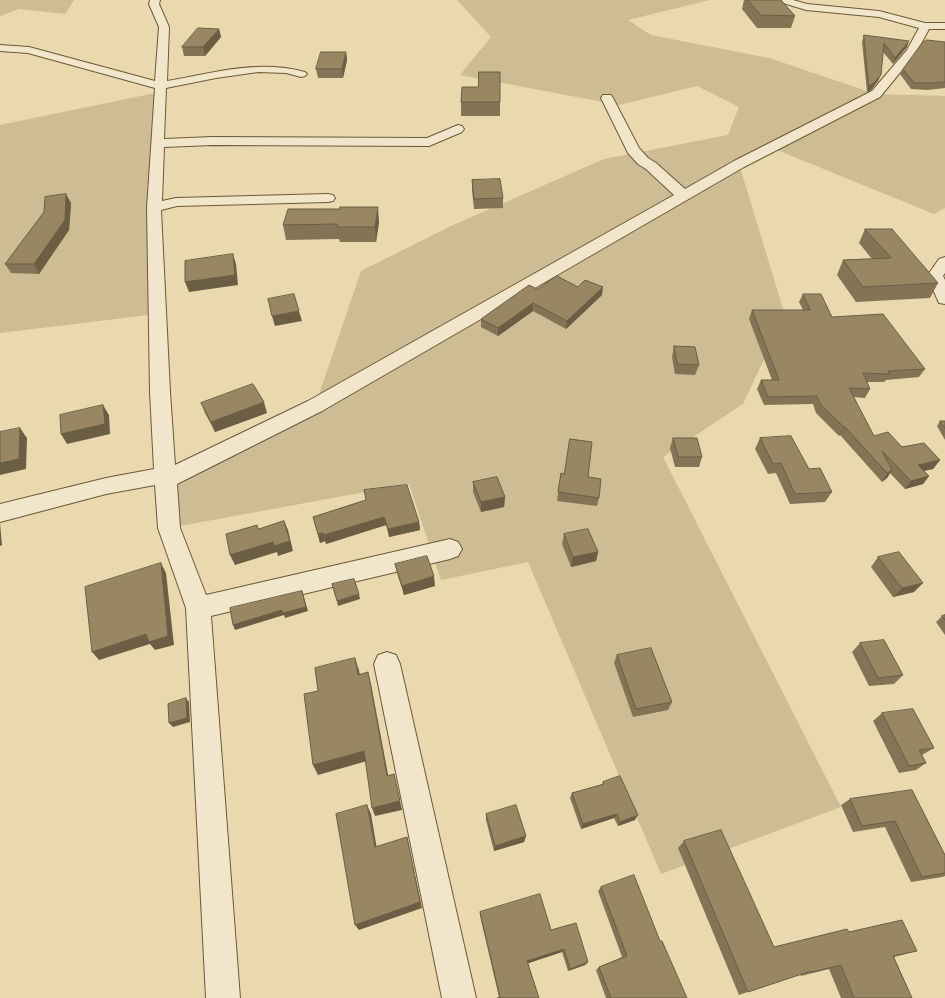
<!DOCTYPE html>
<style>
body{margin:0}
canvas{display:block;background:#ead9af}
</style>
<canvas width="945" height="998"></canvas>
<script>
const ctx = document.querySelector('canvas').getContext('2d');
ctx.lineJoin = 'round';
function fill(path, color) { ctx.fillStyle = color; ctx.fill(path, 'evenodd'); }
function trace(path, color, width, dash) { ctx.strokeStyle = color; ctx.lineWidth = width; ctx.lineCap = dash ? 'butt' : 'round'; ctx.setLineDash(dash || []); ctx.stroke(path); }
fill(new Path2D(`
 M0 0H74L65 14 19 9 0 16Z
 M457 0H710L628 20 651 35 769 58 876 94 945 96V208L934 214 772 148 739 164 785 315 743 404 663 457 841 807 661 874 528 562 441 580 409 484 169 528 167 479 315 406 361 271 451 226 604 159 728 135 739 107 697 86 619 105 460 75 491 37Z
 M160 92 157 314 0 333V125Z`), '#cdbc94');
const street = new Path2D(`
 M150 0H160L159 4 169 27 167 81C214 73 258 59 305 72L307 74 305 76 301 77 286 73 258 72 216 78 166 88 164 139 212 137 427 138 458 125 462 126 464 129 462 132 429 146 212 145 164 147 162 201 176 198 328 194 333 195 335 198 333 201 328 202 177 206 161 210 170 392 175 465 308 401 674 195 646 169 638 164 628 153 601 98 603 95H611L613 98 639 148 648 158 656 163 685 189 734 161 872 91 907 50 919 28 879 17 806 10 780 2 778 0H793L807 4 879 11 925 23H945V29H929L916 53 880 97 744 167 322 411 177 484 180 528 206 595 450 539 458 542 462 549 458 556 450 559 211 616 240 998H206L186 608 158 528 155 485 106 494 0 522V504L106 478 154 469 150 392 147 208 155 88 28 53 0 51V45L29 47 155 81 159 27 149 4Z
 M945 257V273L943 276 945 280V304L939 303 927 276 939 259Z
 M387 652 396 655 400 664 476 998H442L374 664 378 655Z`);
trace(street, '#6c5837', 2);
fill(street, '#f1e6cb');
fill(new Path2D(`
 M744 0H781L795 16 791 28H757L742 9Z
 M219 29 221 37 205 56H184L182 47Z
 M864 35 907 47 893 64 883 52 878 81 871 90 867 92 862 42Z
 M945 42V88L928 90 911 89 900 74 903 69Z
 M346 52 347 60 343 78H318L316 69Z
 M478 87 500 102V116H461V102Z
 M472 180 503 198V208L474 209 472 190Z
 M71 203 69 230 39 274 11 273 5 264Z
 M340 209 379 222 376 242H340L339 239 286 240 283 225Z
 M865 229 938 283 930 298 856 302 837 275 843 260 872 259 859 243Z
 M578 287 602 295 566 329 533 311 498 336 481 327V319L537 289Z
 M803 294 832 317 925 369 919 377 886 380 884 382H867L870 389 865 398 854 397 874 436 940 460 933 469 924 471 929 476 923 484 905 489 890 473 887 478 882 482 840 435 839 436 816 413 813 404 764 405 757 389 761 380H772L749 319 752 310H803L799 302Z
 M674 346 699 365 695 375 675 374 672 357Z
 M201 403 267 413 215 432 205 413Z
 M940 421H945V440L937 426Z
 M673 438 702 457 699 467H675L670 448Z
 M760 438 809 469 832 492 825 502 790 504 776 473 768 474 755 449Z
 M561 473 588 477 599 498 597 506 557 501Z
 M473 482 505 497 504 507 481 512 473 492Z
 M366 500 419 522 420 530 389 537 386 525 326 544 325 541 320 543 313 517Z
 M564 534 598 552 596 561 571 567 562 544Z
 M878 557 914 592 893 597 871 567Z
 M395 564 435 586 404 595 397 573Z
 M945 615V635L936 622 942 616Z
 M860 643 903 675 894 684 869 686 852 652Z
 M617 655 672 702 668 710 633 717 614 663Z
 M882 713 934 748 922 755 926 763 916 770 899 773 873 721Z
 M603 782 635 820 618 826 614 818 581 829 570 798 572 793 602 785Z
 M912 790 945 855V876L942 877 911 882 885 827 853 832 841 805 850 799Z
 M486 814 526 836 524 842 494 851 486 820Z
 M684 841 774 947 849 932 917 951 894 957 912 998H841L829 969 801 976 800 974 739 995 678 848Z
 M601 887 660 941 687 998H606L596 970 599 967 622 957 598 891Z
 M480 912 551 930 588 962 585 965 568 971 562 952 528 963 539 998 499 997 480 916Z`), '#847354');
fill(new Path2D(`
 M219 29 221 37 205 56 203 47Z
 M909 41 907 47 893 64 895 58Z
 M346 52 347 60 343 78 342 69Z
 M881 75 878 81 871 90 867 92 869 86Z
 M66 194 71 203 69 230 39 274 34 264Z
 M378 207 379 222 376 242 375 227Z
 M233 254 236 264 238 285 189 292 185 282Z
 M603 287 602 295 566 329 567 321Z
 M533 303V311L498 336V328Z
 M299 311 302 321 275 326 272 316Z
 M264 402 267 413 215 432 211 422Z
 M103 405 109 415 110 434 67 444 61 434Z
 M844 427H845L840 435 839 436Z
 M20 428 27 438 26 469 0 475V463Z
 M940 460 933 469 912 473 918 465Z
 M892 470 887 478 882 482 887 473Z
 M929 476 923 484 905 489 911 481Z
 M505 497 504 507 481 512V502Z
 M384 517 386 525 326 544 324 535Z
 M284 521 288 530 293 551 278 556 277 552 235 565 230 555Z
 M419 522 420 530 389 537 388 529Z
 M0 523 2 545 0 546Z
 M323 533 325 541 320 543 318 534Z
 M598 552 596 561 571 567 573 557Z
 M161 563 166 573 174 645 155 650 150 644 99 660 92 652 146 634Z
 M434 576 435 586 404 595 402 586Z
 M923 583 914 592 893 597 902 588Z
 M302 591 308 611 285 618 284 615 235 630 233 625Z
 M359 594 360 599 338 606 337 601Z
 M355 658 359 670 362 686 358 675Z
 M368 672 371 684 390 785 387 776Z
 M186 698 189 702 190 722 173 727 169 723Z
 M364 751 367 761 318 775 313 765Z
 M394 774 402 810 375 816 372 808Z
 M367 805 371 814 378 855 375 847Z
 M617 814 614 818 581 829 583 824Z
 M638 815 635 820 618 826 620 822Z
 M526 836 524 842 494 851 495 846Z
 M407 837 422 908 359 930 355 925Z
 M564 949 562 952 526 964 527 961Z
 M588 962 585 965 568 971 570 969Z`), '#6b5e45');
const building = new Path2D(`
 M748 0H781L795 16 761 15Z
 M198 28 219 29 203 47H182Z
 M864 35 909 41 895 58 884 43 881 75 874 83 869 86Z
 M927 40 945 42V82L931 83H914L903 69 922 43Z
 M321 52H346L342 69H316Z
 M479 72H500V102H461L462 87H478Z
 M500 179 503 198 474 199 472 180Z
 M66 194 65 220 34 264H5L44 212 45 197Z
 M340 207H378L375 227H338L337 224 283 225 288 209H340Z
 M865 229H892L938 283 863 287 843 260 891 258Z
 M233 254 235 275 185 282V261Z
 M557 276 578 287 585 280 603 287 567 321 533 303 498 328 481 319 529 285 537 289Z
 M294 294 299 311 272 316 268 299Z
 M803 294H821L832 317 883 314 925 369 888 371 889 374 863 373 870 389 849 388 874 436 888 432 902 447 924 443 940 460 918 465 929 476 911 481 882 451 892 470 887 473 845 427H844L821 405 817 396 768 397 761 380H779L752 310H810Z
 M674 346 695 347 699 365 678 364Z
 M253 384 264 402 211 422 201 403Z
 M103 405 105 424 61 434 60 415Z
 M940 421H945V428Z
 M20 428 19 459 0 463V432Z
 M791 436 809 469 820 468 832 492 795 494 781 463 773 464 760 438Z
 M673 438H697L702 457H679Z
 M570 439 592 442 588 477 601 479 599 498 558 492 561 473 564 474Z
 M497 477 505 497 481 502 473 482Z
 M407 485 419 522 388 529 384 517 324 535 323 533 318 534 313 517 366 500 364 490Z
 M284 521 290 541 274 546 273 542 230 555 226 534 257 525 258 529Z
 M588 529 598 552 573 557 564 534Z
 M899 552 923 583 902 588 878 557Z
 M427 556 434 576 402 586 395 564Z
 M161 563 168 636 149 642 146 634 92 652 85 587Z
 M354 579 359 594 337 601 332 584Z
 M302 591 306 607 283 613 282 610 233 625 230 608Z
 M945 615V620L942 616Z
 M884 640 903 675 878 678 860 643Z
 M651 648 672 702 636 709 617 655Z
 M355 658 358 675 368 672 387 776 394 774 400 801 372 808 364 751 313 765 304 694 318 691 315 668Z
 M186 698 187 718 169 723 168 704Z
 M913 709 934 748 919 750 926 763 909 766 882 713Z
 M620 776 638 815 620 822 617 814 583 824 572 793 604 784 603 782Z
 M912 790 945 855V873L922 877 895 821 862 826 850 799Z
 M367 805 375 847 407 837 420 902 355 925 336 814Z
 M516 805 526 836 495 846 486 814Z
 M721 830 774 947 847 929 849 932 902 920 917 951 893 956 912 998H854L841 965 812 972 811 971 748 992 684 841Z
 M634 875 660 941H662L687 998H611L599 967 627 956 601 887Z
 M540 894 551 930 576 923 588 962 570 969 564 949 527 961 539 998H497L500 997 480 912Z`);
fill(building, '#998662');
trace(building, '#6b5e45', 1);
</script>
